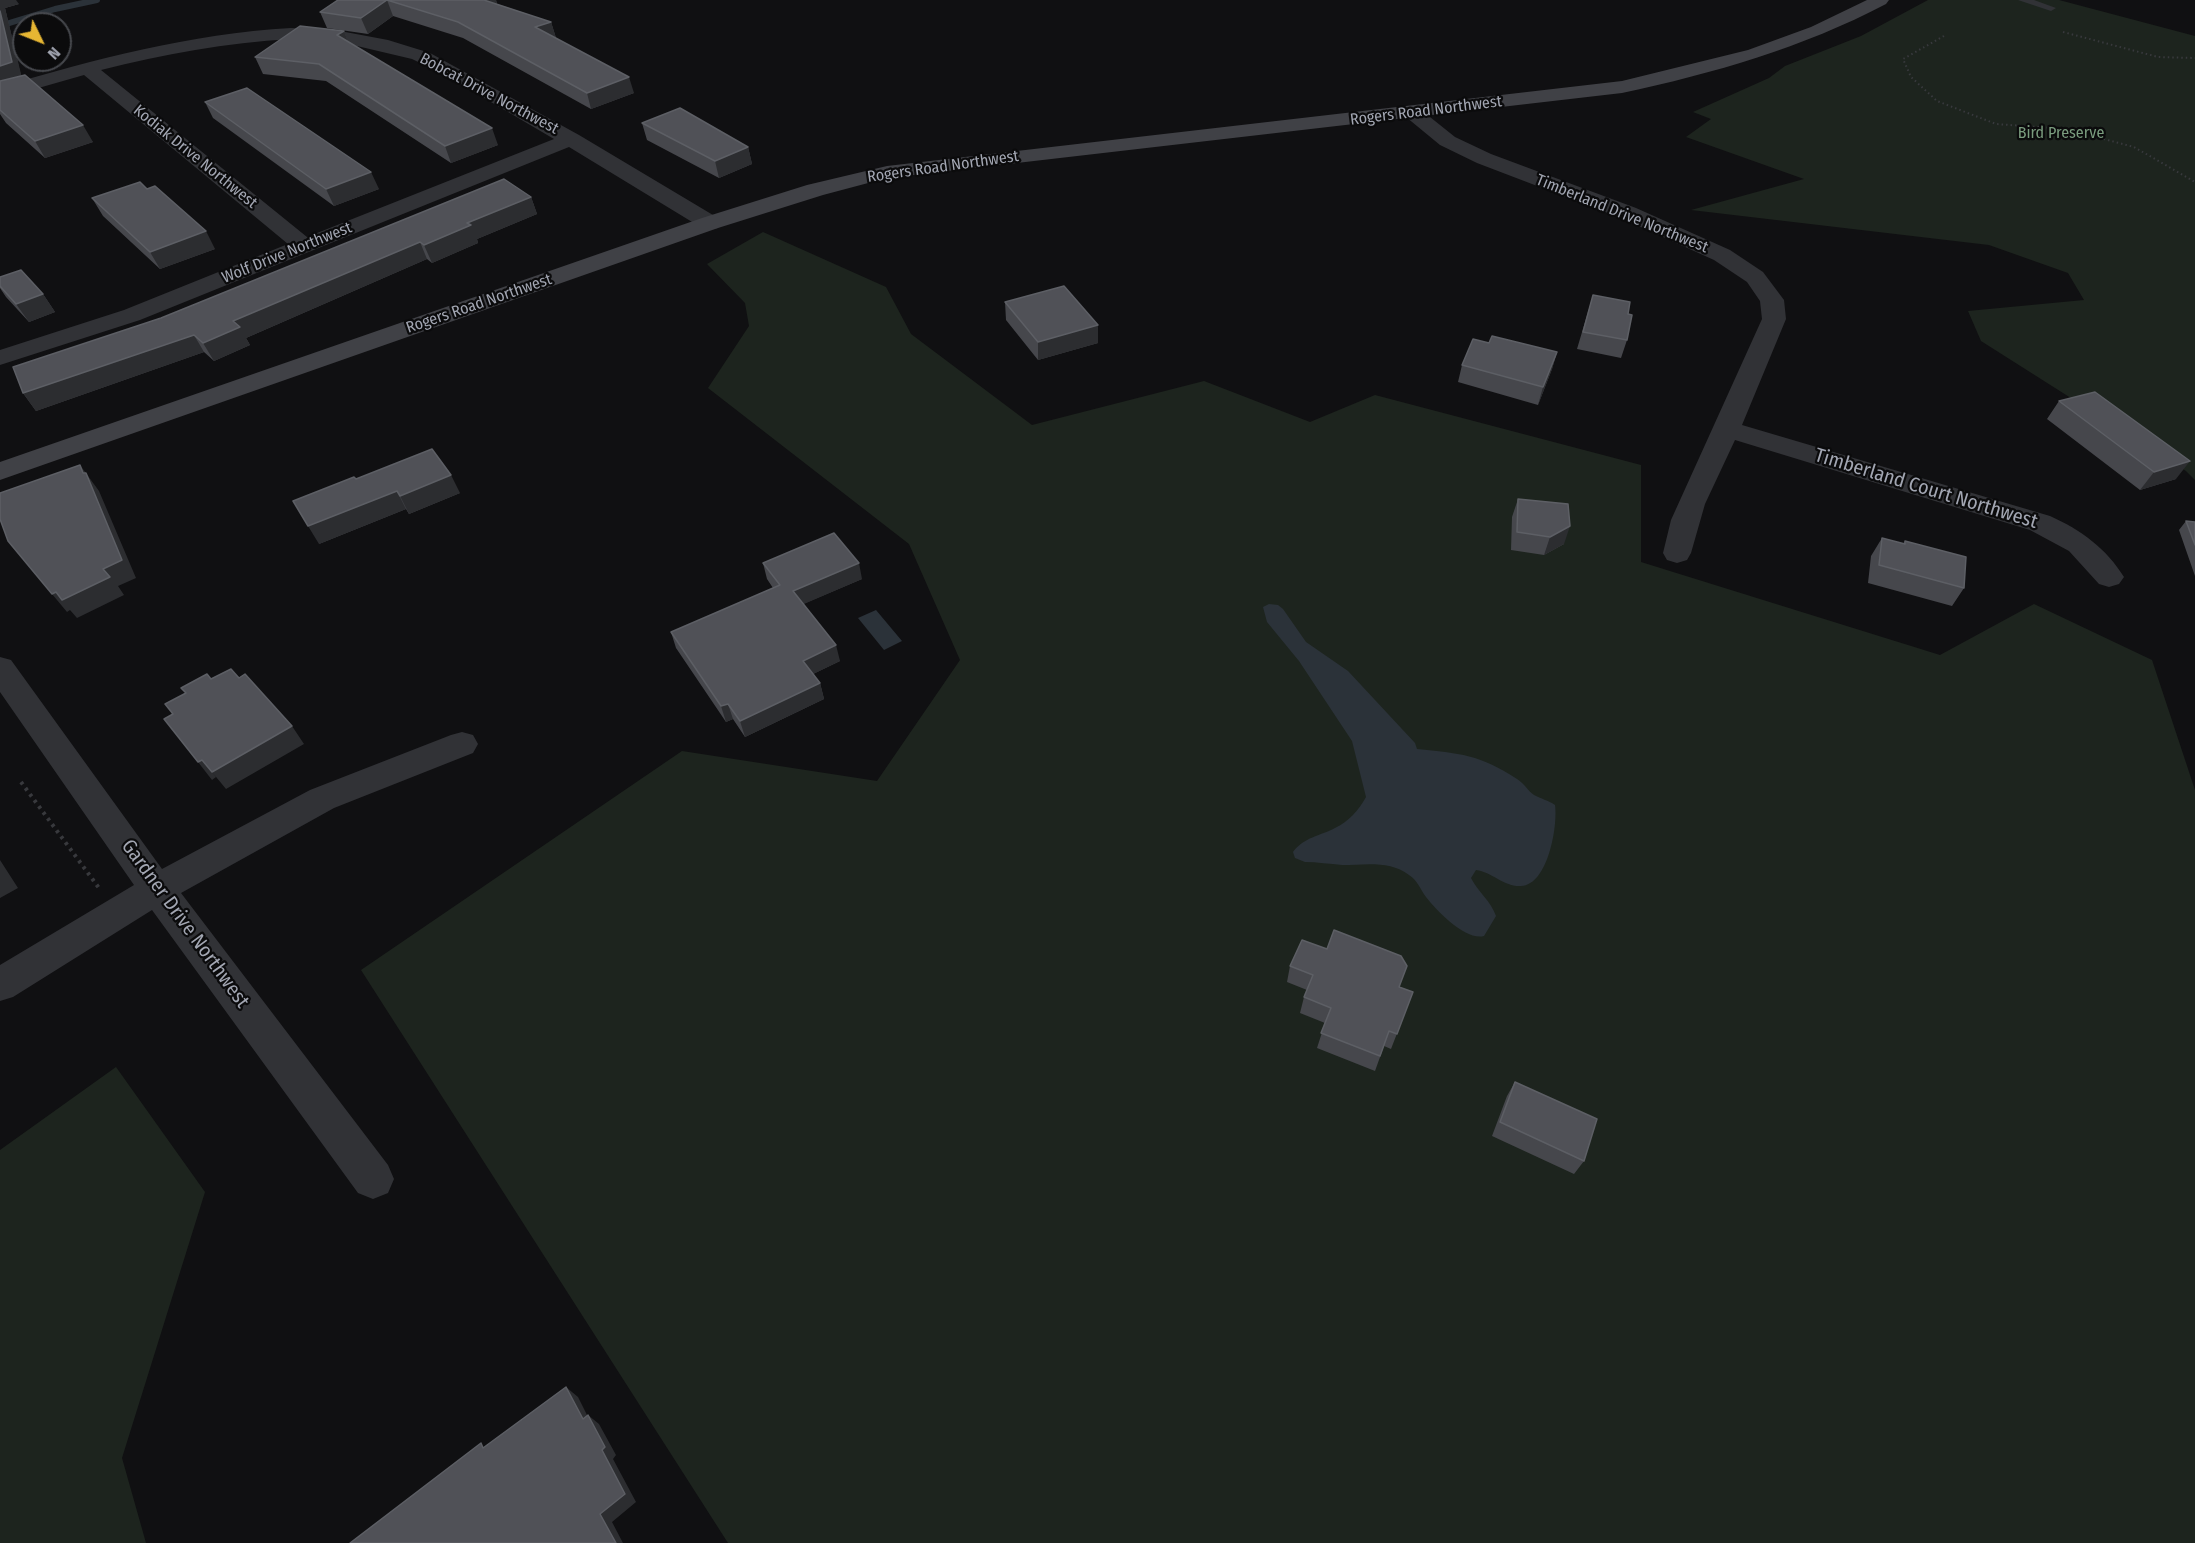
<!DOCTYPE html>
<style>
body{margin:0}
#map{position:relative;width:2195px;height:1543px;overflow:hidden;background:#101012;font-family:"Fira Sans Condensed",sans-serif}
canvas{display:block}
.north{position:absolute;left:12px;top:12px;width:60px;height:60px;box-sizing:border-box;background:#0b0b0c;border:2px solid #47494e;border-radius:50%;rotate:133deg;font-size:16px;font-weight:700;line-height:24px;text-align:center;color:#a2a6b2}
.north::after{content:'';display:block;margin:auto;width:21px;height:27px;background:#e6b633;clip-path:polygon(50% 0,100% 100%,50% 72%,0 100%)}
</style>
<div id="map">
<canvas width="2195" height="1543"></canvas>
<div class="north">N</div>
</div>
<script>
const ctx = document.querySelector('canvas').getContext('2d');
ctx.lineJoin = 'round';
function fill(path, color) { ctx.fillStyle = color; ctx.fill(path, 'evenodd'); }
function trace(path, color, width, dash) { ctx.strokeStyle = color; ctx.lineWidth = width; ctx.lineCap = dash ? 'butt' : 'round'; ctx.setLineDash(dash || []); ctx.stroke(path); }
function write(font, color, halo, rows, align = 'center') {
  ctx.font = font + ' "Fira Sans Condensed",sans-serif'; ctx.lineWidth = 4.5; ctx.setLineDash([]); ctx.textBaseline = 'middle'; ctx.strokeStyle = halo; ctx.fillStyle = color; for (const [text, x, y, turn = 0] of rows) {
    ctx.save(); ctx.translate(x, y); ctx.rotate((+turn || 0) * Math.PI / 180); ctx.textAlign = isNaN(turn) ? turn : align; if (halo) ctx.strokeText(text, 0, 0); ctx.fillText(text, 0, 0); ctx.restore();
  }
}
fill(new Path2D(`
 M1928 0H2059L2195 36V480L2186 471 1981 341 1968 311 2084 300 2068 273 1989 245 1691 210 1804 179 1686 137 1711 119 1693 112 1769 78 1785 66 1861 36Z
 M763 232 886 287 911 334 1032 425 1204 381 1310 422 1375 395 1641 465V562L1940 655 2034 604 2152 660 2195 790V1543H728L361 970 682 751 877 781 960 660 909 544 708 388 749 326 745 303 707 264Z
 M116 1067 205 1192 122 1458 146 1543H0V1150Z`), '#1d241e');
fill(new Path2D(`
 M1269 604 1278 605 1283 609 1306 642 1348 671 1415 743 1417 749C1459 753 1481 755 1517 779 1524 783 1528 791 1534 795 1541 799 1548 800 1555 805 1558 826 1548 885 1521 886 1504 887 1492 872 1476 870L1471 878C1478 892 1491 901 1496 916L1484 936C1466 941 1437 911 1426 897 1420 889 1418 881 1409 875 1390 860 1364 865 1342 865 1330 864 1317 862 1305 862L1295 858 1293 852C1304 837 1320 836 1335 828 1348 822 1359 810 1366 797L1352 741 1299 661 1267 622 1263 607Z
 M876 610 902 641 884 650 858 618Z`), '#2b3239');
trace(new Path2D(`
 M0 26 55 9 97 0`), '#2b3239', 6);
trace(new Path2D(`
 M2063 32 2158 57 2195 58
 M1944 36 1903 59 1911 77 1937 101 1996 124 2066 129 2134 147 2195 182`), '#38393d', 2, [1.5, 3]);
trace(new Path2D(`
 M21 782 99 888`), '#38393d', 4, [3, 4.5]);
fill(new Path2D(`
 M2018 0H2034L2056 8 2051 11Z`), '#313236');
fill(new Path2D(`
 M291 28 340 31 388 40 430 53 579 135 718 218 721 223 718 228 710 230 702 228 569 147 140 320 0 365V350L124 310 288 244 84 75 0 99V87C97 59 189 34 291 28ZM291 39 340 42 412 59 445 75 554 139 307 237 101 70C164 54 226 43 291 39Z
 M1413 107 1420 109 1455 137 1491 154 1636 208 1730 250 1763 272 1784 300 1786 319 1742 425 2050 516C2081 530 2106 548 2124 577L2119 584 2109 587 2099 584 2069 551 2030 530 1735 440 1705 504 1691 553 1687 560 1677 563 1667 560 1663 553 1671 520 1762 319 1760 301 1747 282 1714 260 1621 218 1477 163 1440 145 1406 117 1403 113 1406 109Z
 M0 657 11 660 162 869 310 790 451 735 462 732 473 735 478 744 473 753 334 808 181 893 388 1165 394 1179 388 1193 373 1199 358 1193 152 910 13 997 0 1001V965L134 885 0 692Z`), '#313236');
fill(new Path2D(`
 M1867 0H1889L1886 4C1802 48 1715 73 1622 93L887 178 823 195 718 228 0 480V462L702 218 807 185 887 166 1622 81 1748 50 1811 27Z`), '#404146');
fill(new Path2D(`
 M0 0 19 4 5 8 21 76 93 142 45 158 6 123 0 114Z
 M338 0H496L497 4 551 22 556 38H555L634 93 591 109 463 38 393 16 368 34 327 28 320 12Z
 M344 31 348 42 498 145 451 163 326 81 263 74 255 57Z
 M205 102 379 189 334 206 213 118Z
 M642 123 748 147 752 164 719 178 647 140Z
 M531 197 537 214 477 239 478 243 432 263 427 259 246 338 250 345 214 361 204 352 36 411 23 393Z
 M92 198 215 249 160 269 103 216Z
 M0 277 43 294 55 312 29 322 6 297 0 288Z
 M1593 295 1628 314 1627 340 1621 358 1577 349Z
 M1005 302 1098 325V343L1038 360 1006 320Z
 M1557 352 1552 369 1538 405 1458 382 1462 365Z
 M2059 401 2176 479 2140 490 2047 419Z
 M356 479 460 493 409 514 406 509 319 544Z
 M1518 499 1564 544 1544 555 1511 550 1512 517Z
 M2186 521 2195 522V576L2179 530Z
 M1882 538 1903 544 1905 541 1964 588 1952 606 1868 583 1871 556Z
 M763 563 862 579 803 604 840 661 813 674 820 683 824 699 745 737 733 719 726 722 676 648 671 632 773 588 767 579Z
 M1290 966 1400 987 1413 992 1391 1049 1384 1046 1375 1071 1317 1048 1325 1023 1300 1013 1304 997 1307 990 1287 982Z
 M1515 1082 1584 1161 1574 1174 1492 1136 1507 1096Z`), '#46474c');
fill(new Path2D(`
 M0 0H16L19 4 5 8 22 78 0 85Z
 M387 0 393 16 368 34 361 18Z
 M483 0H496L499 11Z
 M551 22 556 38 540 43 535 27Z
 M344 31 350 47 337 35Z
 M629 77 634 93 591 109 587 93Z
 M83 125 93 142 45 158 35 141Z
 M492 128 498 145 451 163 445 146Z
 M748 147 752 164 719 178 715 161Z
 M371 172 379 189 334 206 326 189Z
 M531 197 537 214 477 239 478 243 432 263 424 245 467 223Z
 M206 231 215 249 160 269 150 252Z
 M420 242 427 259 246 338 250 345 214 361 203 343 233 321Z
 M43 294 55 312 29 322 16 304Z
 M1098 325V343L1038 360V342Z
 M194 335 204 352 36 411 23 393Z
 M1557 352 1552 369 1538 405 1543 387Z
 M2190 461 2176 479 2140 490 2154 472Z
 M80 465 99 491 136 578 118 586 124 595 77 618 70 610 67 612 52 594 103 569 83 473Z
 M451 475 460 493 409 514 400 496Z
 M397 491 406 509 319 544 308 526Z
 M1570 526 1564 544 1544 555 1550 537Z
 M859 563 862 579 797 607 793 591Z
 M836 645 840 661 807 677 803 661Z
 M820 683 824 699 745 737 740 721Z
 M728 704 733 719 726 722 721 706Z
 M292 726 304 744 226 789 212 772Z
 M202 760 216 777 212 780 198 762Z
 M0 860 18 888 0 898Z
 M566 1387 578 1397 594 1429 583 1419Z
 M588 1415 599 1424 616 1455 613 1459 636 1502 612 1522 623 1543H616L600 1514 602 1450Z`), '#2c2d30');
const building = new Path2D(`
 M338 0H387L361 18 320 12Z
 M387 0H484L551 22 535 27 629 77 587 93 458 22Z
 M0 11 12 62 0 66Z
 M300 26 344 31 337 35 492 128 445 146 319 64 255 57Z
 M25 75 83 125 35 141 0 110V81Z
 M247 88 371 172 326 189 205 102Z
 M680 108 748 147 715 161 642 123Z
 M504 179 531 197 467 223 471 225 424 245 420 242 233 321 240 327 203 343 194 335 23 393 13 367 161 318Z
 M140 182 147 189 155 186 206 231 150 252 92 198Z
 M21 270 43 294 16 304 0 286V277Z
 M1064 286 1098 325 1038 342 1005 302Z
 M1593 295 1630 302 1628 314 1632 315 1627 340 1583 332Z
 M1492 336 1557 352 1543 387 1462 365 1473 339 1489 343Z
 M2095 392 2190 461 2154 472 2059 401Z
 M432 449 451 475 400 496 397 491 308 526 293 501 354 477 356 479Z
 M80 465 83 473H86L122 560 103 569 110 577 62 600 56 592 52 594 8 541 0 519V493Z
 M1518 499 1568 504 1570 526 1550 537 1517 532Z
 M2186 521 2195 522V545Z
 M834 533 859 563 793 591 836 645 803 661 820 683 740 721 728 704 721 706 671 632 780 585 763 563Z
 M1882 538 1905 544V541L1966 557 1964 588 1879 565Z
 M231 669 239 678 245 674 292 726 212 772 202 760 198 762 164 719 173 714 165 704 186 693 181 688 207 674 211 679Z
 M1334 930 1401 956 1407 966 1399 987 1413 992 1397 1034 1389 1031 1380 1056 1321 1033 1331 1008 1304 997 1313 975 1290 966 1302 940 1327 949Z
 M1515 1082 1597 1119 1584 1161 1500 1122Z
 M566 1387 583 1419 588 1415 605 1447 602 1450 625 1494 600 1514 616 1543H350L481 1443 483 1448Z`);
fill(building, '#505157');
trace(building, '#5d5f65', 1.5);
write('16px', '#a2a6b2', '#0b0b0c', [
 ["Bobcat Drive Northwest",489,94,28],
 ["Rogers Road Northwest",1426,111,-7],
 ["Kodiak Drive Northwest",195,157,39],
 ["Rogers Road Northwest",943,167,-8],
 ["Timberland Drive Northwest",1622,214,22],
 ["Wolf Drive Northwest",287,253,-22],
 ["Rogers Road Northwest",479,304,-19]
]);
write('16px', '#7a9c7e', '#0b0b0c', [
 ["Bird Preserve",2061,134]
]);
write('20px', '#a2a6b2', '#0b0b0c', [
 ["Timberland Court Northwest",1926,489,17],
 ["Gardner Drive Northwest",185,924,54]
]);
</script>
